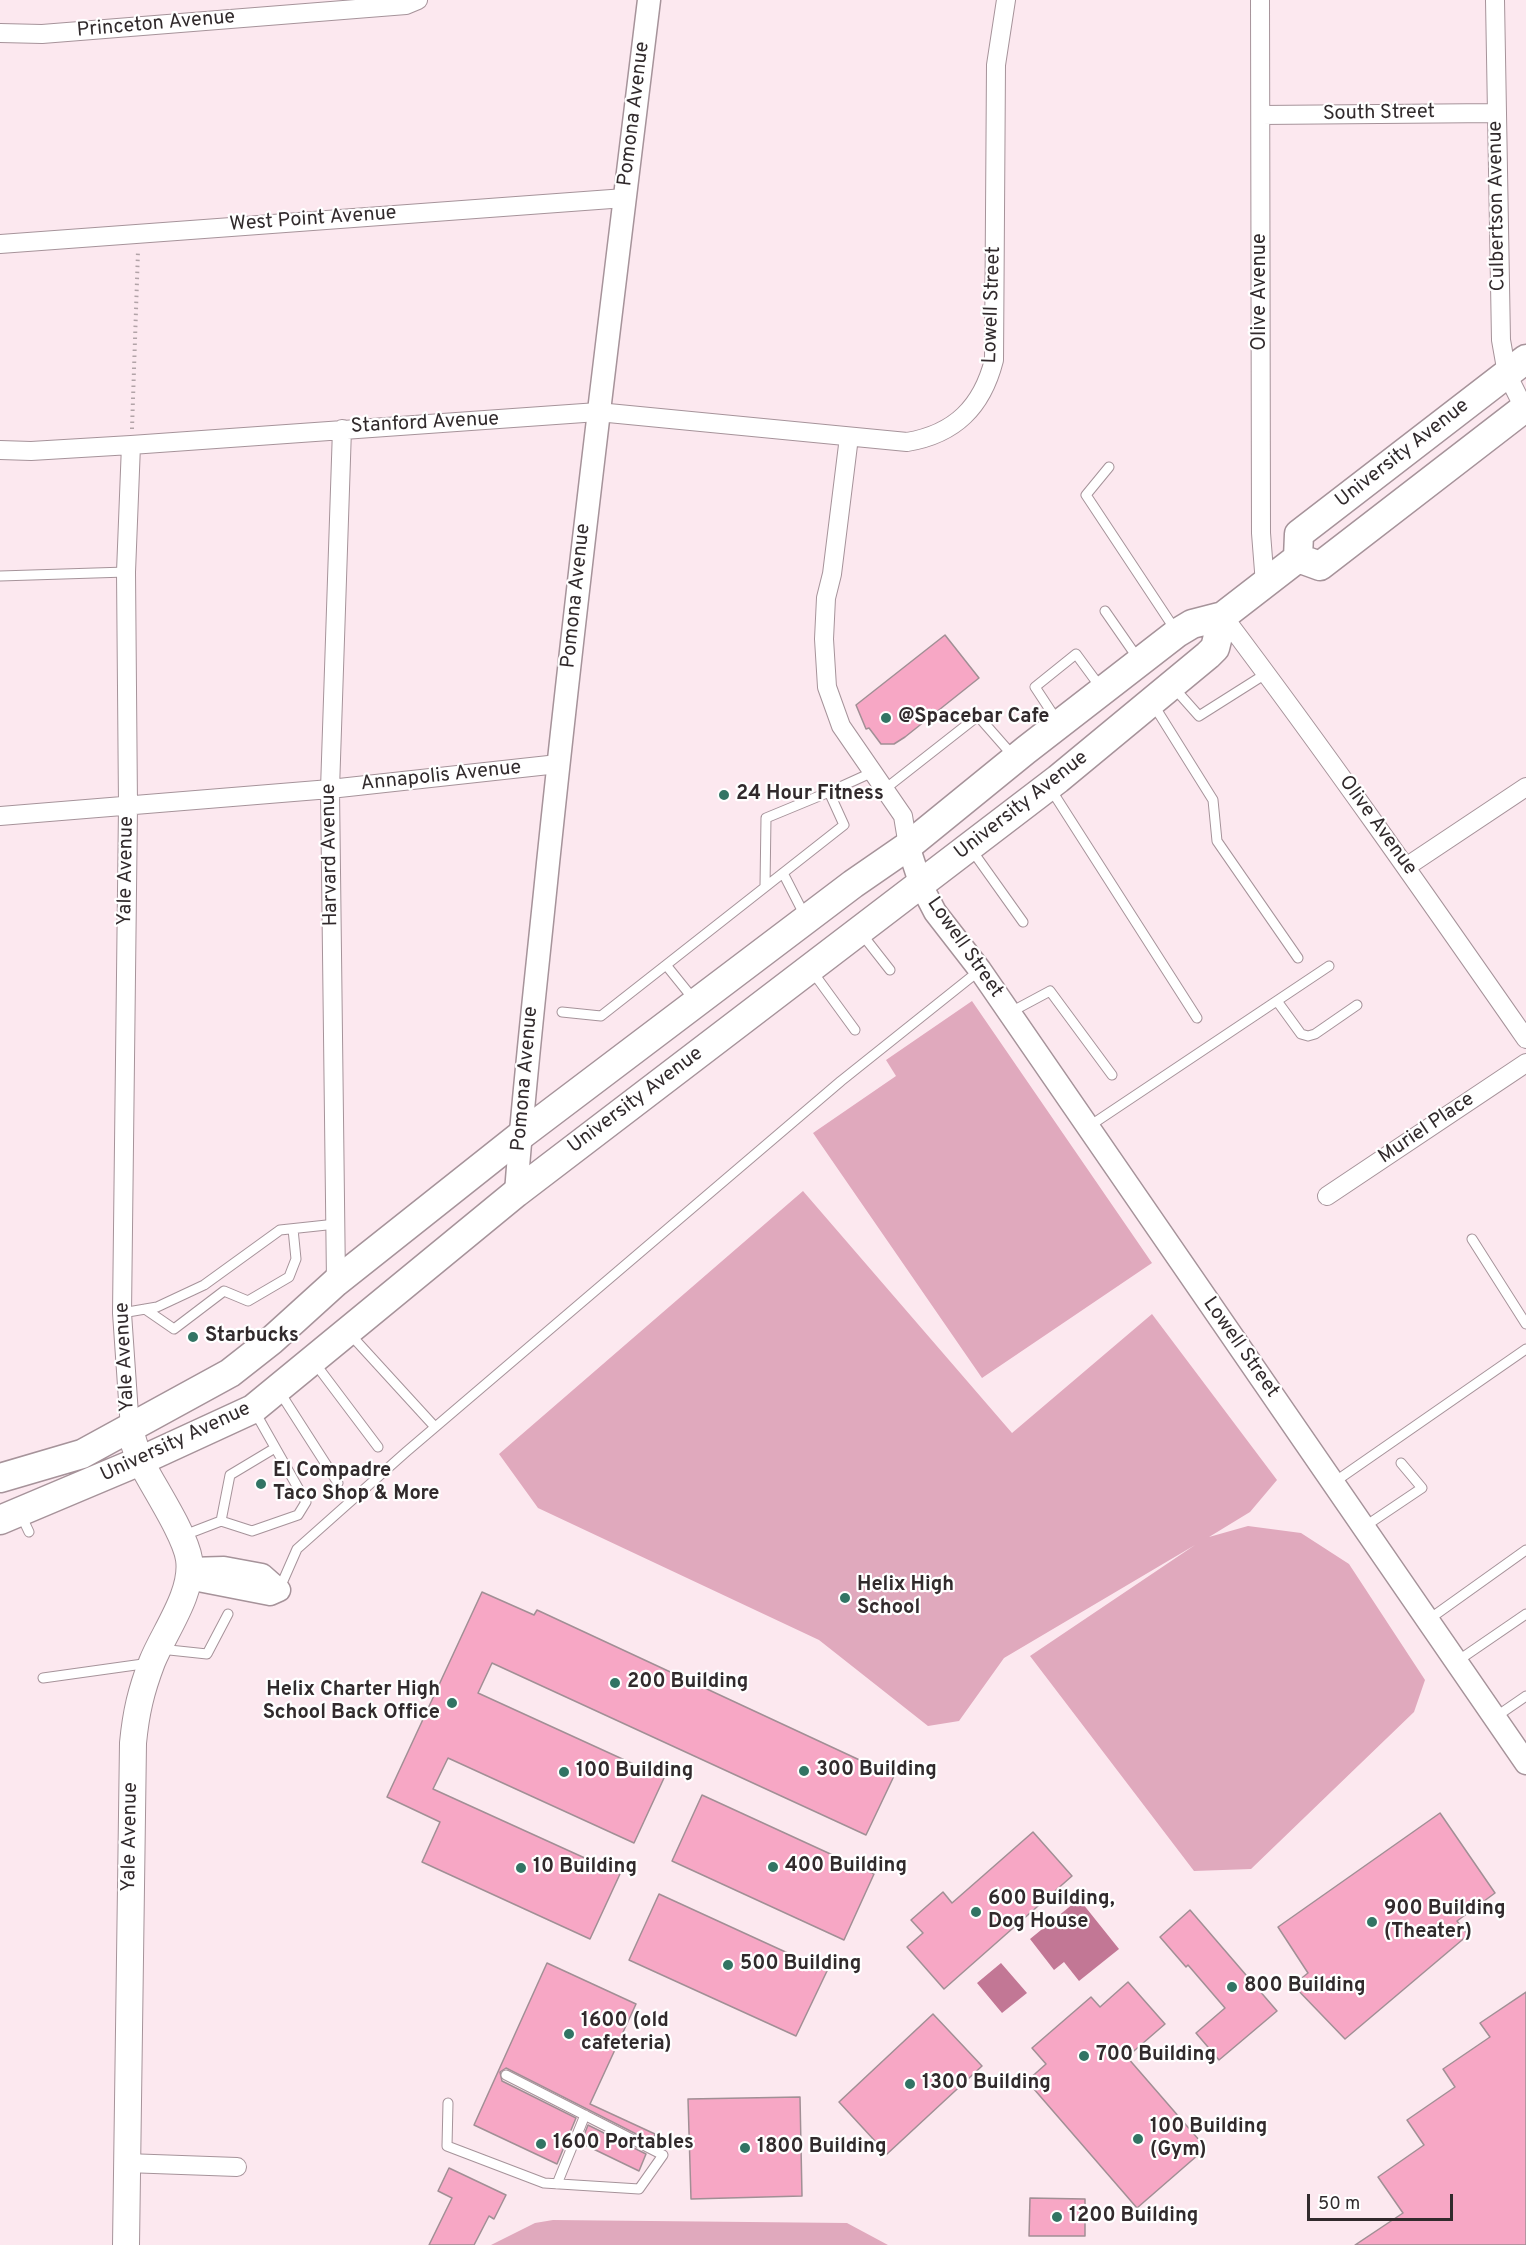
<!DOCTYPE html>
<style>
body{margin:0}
#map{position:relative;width:1526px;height:2245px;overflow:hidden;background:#fce8ef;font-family:Overpass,sans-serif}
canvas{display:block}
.scale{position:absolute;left:1307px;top:2194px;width:146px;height:27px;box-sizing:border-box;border:3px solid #312a2c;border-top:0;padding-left:8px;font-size:18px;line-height:21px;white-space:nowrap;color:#312a2c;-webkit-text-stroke:4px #fff;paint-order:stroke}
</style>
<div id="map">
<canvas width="1526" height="2245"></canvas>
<div class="scale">50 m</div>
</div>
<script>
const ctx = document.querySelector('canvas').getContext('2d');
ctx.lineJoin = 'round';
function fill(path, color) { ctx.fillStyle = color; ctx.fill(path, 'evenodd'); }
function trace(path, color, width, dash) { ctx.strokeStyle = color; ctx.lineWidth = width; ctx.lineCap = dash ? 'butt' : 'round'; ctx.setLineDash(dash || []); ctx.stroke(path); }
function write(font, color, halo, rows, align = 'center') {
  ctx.font = font + ' Overpass,sans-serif'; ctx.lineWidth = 4.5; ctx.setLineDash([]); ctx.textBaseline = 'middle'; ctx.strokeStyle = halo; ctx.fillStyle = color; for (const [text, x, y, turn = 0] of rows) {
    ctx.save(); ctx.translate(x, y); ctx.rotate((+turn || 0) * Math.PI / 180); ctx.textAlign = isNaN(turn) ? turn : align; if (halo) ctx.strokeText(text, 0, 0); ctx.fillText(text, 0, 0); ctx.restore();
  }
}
fill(new Path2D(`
 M972 1001 1152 1263 982 1378 813 1133 896 1076 886 1060Z
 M803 1191 1012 1433 1152 1314 1277 1480 1250 1512 1209 1537 1248 1526 1301 1533 1349 1564 1425 1680 1414 1712 1251 1869 1194 1871 1030 1656 1195 1545 1004 1658 959 1721 928 1726 819 1640 538 1508 499 1454Z
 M553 2220 847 2223 888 2245H491L535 2223Z`), '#e0a9bd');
fill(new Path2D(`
 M1079 1899 1119 1949 1079 1981 1064 1962 1054 1970 1030 1939Z
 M1001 1963 1027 1993 1002 2013 977 1983Z`), '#c27795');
const building = new Path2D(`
 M945 635 979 678 905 737 894 744H881L869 728 866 729 856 705Z
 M482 1592 534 1615 537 1610 894 1776 866 1835 492 1663 478 1693 664 1778 634 1843 448 1758 433 1789 620 1874 590 1939 422 1862 440 1822 387 1797Z
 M702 1795 874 1874 844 1940 672 1861Z
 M1440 1813 1495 1893 1457 1921 1468 1935 1345 2039 1293 1985 1308 1973 1278 1927Z
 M1033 1832 1072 1876 944 1989 907 1947 923 1933 911 1920 943 1892 952 1903Z
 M659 1894 827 1971 796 2036 629 1960Z
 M1190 1910 1277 2011 1219 2060 1196 2033 1225 2008 1188 1965 1186 1967 1160 1937Z
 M547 1963 636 2004 590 2104 655 2134 652 2142 506 2068 500 2072 502 2081 576 2118 557 2164 474 2125Z
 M1128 1982 1165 2024 1127 2057 1206 2148 1137 2208 1027 2081 1046 2064 1032 2048 1091 1997 1100 2007Z
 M1526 1992V2245H1355L1403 2213 1378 2177 1424 2145 1407 2120 1455 2087 1443 2069 1490 2037 1480 2023Z
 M933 2014 982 2066 887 2154 839 2102Z
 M800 2097 802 2196 691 2199 688 2099Z
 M588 2125 646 2154 639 2171 581 2143Z
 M449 2168 506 2195 494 2219 489 2216 474 2245H429L452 2198 438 2191Z
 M1030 2198 1085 2199V2236H1029Z`);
fill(building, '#f7a7c5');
trace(building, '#a18f95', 1.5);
const service = new Path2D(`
 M1109 467 1086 495 1176 631
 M0 576 126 572
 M1105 611 1139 660
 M1175 689 1199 716 1267 673
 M1153 704 1213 800 1217 841 1298 958
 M1058 722 1035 687 1076 654 1101 688
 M1050 788 1197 1018
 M885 789 978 716 1014 757
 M829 792 873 772
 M971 849 1023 922
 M783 873 805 916
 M861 933 890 970
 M666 965 844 825 829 792 766 818 765 886
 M812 971 855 1030
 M1277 1001 1301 1034 1308 1036 1315 1034 1357 1005
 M562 1012 601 1016 666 965 695 1001
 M1009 1013 1050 991 1112 1075
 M1088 1127 1329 966
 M1472 1239 1526 1324
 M145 1309 174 1329 224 1291 248 1301 289 1277 296 1259 293 1229
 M122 1313 157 1307 204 1285 280 1230 336 1224
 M349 1333 435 1427
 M314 1362 378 1447
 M279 1391 338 1483
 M1333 1483 1526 1349
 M21 1515 29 1532
 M221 1521 230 1475 275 1448
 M1364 1527 1422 1488 1401 1463
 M182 1536 221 1521 252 1531 298 1515 306 1502 255 1412
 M279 1590 297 1549 406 1452 841 1081 980 970
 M1428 1620 1526 1550
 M160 1649 207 1654 228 1614
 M1456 1662 1526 1614
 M43 1678 150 1663
 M1494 1718 1526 1696
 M448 2103 447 2146 544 2183 639 2189 663 2155 506 2075
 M557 2184 585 2115`);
const minor = new Path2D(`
 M1260 0 1261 533 1265 584
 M1495 0 1501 340 1507 374 1524 408
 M0 33 42 34 406 5 418 0
 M1261 115 1497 113
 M0 244 625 198
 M849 437 832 574 826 598 824 639 827 687 841 726 903 816 908 846
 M0 450 31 451 131 445 598 412 907 442C955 434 982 407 994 360L996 65 1006 0
 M1223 616C1328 755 1427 897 1526 1039
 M0 816 330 789 558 764
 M1406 867 1526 787
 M1327 1196 1526 1063
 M336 1282 330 789 342 429
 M130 1429 122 1313 128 806 126 572 131 445
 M126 2163 237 2167`);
const tertiary = new Path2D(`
 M908 846 921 885 935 912 980 970 1526 1763
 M516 1193C524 1083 537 973 548 863 578 575 614 287 649 0
 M188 1578 270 1594 279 1590 262 1575 224 1568 189 1569`);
const secondary = new Path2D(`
 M126 2245 133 1743C136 1712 141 1691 152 1662 164 1632 194 1593 189 1559 185 1534 154 1488 142 1464 136 1453 133 1441 130 1429`);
const primary = new Path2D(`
 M1298 558 1320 566 1526 407
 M0 1478 82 1454 230 1373 272 1340 336 1282 520 1136 853 884 908 846 1026 750 1177 633 1192 624 1223 616 1298 558 1299 534 1526 359
 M0 1520 140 1461 253 1409 516 1193 1058 779 1208 655 1215 648 1223 616`);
trace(service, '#a6939a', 11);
trace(minor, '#a6939a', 20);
trace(tertiary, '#a6939a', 25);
trace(secondary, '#a6939a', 28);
trace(primary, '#a6939a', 31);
trace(new Path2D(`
 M132 429 138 251`), '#b2a3a8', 4, [1.5, 4.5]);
trace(service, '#fff', 9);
trace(minor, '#fff', 18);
trace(tertiary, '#fff', 22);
trace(secondary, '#fff', 26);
trace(primary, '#fff', 28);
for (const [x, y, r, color] of [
 [886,718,6,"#327464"],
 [724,795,6,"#327464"],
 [193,1337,6,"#327464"],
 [261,1484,6,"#327464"],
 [845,1598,6,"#327464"],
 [615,1683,6,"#327464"],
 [452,1703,6,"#327464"],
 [804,1771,6,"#327464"],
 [564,1772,6,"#327464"],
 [773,1867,6,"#327464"],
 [521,1868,6,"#327464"],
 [976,1912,6,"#327464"],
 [1372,1922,6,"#327464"],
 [728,1965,6,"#327464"],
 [1232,1987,6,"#327464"],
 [569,2034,6,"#327464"],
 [1084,2056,6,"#327464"],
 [910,2084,6,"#327464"],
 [1138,2139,6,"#327464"],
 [541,2144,6,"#327464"],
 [745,2148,6,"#327464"],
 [1057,2217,6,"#327464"]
]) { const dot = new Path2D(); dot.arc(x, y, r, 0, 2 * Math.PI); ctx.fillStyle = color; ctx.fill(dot); trace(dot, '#fff', 2); }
write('20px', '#312a2c', '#fff', [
 ["Princeton Avenue",156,25,-5],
 ["Pomona Avenue",635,114,-83],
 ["South Street",1379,114,-1],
 ["Culbertson Avenue",1498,206,-91],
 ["West Point Avenue",313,220,-4],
 ["Olive Avenue",1261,292,-90],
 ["Lowell Street",993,305,-88],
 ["Stanford Avenue",425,424,-3],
 ["University Avenue",1403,454,-38],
 ["Pomona Avenue",577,596,-84],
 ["Annapolis Avenue",441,777,-6],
 ["University Avenue",1022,806,-38],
 ["Olive Avenue",1377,826,54],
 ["Harvard Avenue",331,855,-91],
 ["Yale Avenue",127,871,-89],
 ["Lowell Street",964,948,55],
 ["Pomona Avenue",526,1079,-85],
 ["University Avenue",636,1101,-37],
 ["Muriel Place",1427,1129,-34],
 ["Lowell Street",1240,1348,55],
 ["Yale Avenue",126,1357,-93],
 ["University Avenue",176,1443,-25],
 ["Yale Avenue",131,1837,-89]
]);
write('bold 20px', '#312a2c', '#fff', [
 ["@Spacebar Cafe",898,718],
 ["24 Hour Fitness",736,795],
 ["Starbucks",205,1337],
 ["El Compadre",273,1472],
 ["Taco Shop & More",273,1495],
 ["Helix High",857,1586],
 ["School",857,1609],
 ["200 Building",627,1683],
 ["Helix Charter High",440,1691,"right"],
 ["School Back Office",440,1714,"right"],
 ["300 Building",816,1771],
 ["100 Building",576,1772],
 ["400 Building",785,1867],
 ["10 Building",533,1868],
 ["600 Building,",988,1900],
 ["Dog House",988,1923],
 ["900 Building",1384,1910],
 ["(Theater)",1384,1933],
 ["500 Building",740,1965],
 ["800 Building",1244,1987],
 ["1600 (old",581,2022],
 ["cafeteria)",581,2045],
 ["700 Building",1096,2056],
 ["1300 Building",922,2084],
 ["100 Building",1150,2128],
 ["(Gym)",1150,2151],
 ["1600 Portables",553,2144],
 ["1800 Building",757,2148],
 ["1200 Building",1069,2217]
], 'left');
</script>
